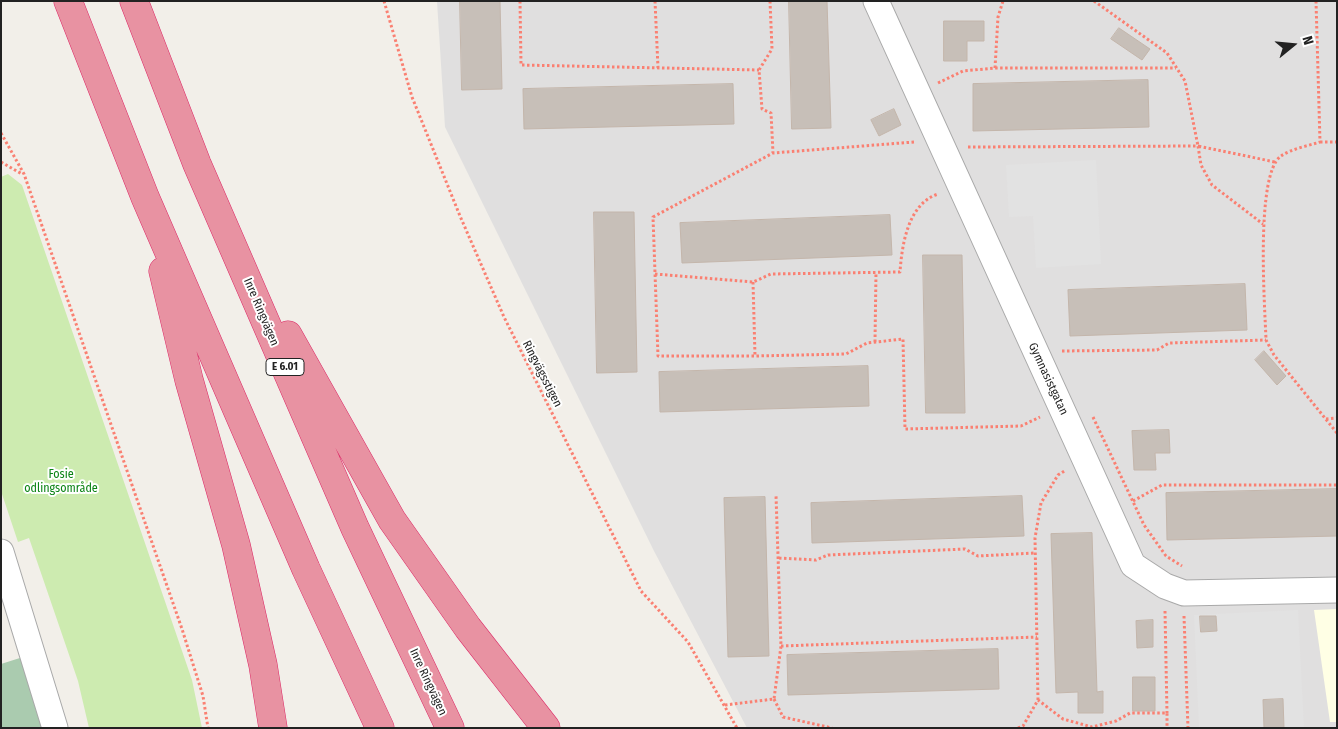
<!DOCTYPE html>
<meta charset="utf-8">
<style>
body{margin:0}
#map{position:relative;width:1338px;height:729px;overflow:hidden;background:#f2efe9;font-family:"Fira Sans Condensed",sans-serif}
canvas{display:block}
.frame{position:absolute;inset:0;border:2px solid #222;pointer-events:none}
.north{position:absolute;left:1268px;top:20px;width:50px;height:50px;-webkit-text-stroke:4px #fff;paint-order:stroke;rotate:73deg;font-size:14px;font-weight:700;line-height:20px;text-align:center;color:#222}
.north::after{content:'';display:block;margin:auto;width:18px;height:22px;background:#222;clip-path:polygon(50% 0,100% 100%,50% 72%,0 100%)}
</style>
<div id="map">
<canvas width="1338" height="729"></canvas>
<div class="frame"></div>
<div class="north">N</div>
</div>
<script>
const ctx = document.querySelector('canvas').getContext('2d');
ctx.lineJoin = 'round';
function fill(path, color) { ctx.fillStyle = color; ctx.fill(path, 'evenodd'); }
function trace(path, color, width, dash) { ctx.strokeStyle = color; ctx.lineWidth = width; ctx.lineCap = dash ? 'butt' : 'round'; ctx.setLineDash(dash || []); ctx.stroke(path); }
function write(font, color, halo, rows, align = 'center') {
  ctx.font = font + ' "Fira Sans Condensed",sans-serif'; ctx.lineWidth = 4; ctx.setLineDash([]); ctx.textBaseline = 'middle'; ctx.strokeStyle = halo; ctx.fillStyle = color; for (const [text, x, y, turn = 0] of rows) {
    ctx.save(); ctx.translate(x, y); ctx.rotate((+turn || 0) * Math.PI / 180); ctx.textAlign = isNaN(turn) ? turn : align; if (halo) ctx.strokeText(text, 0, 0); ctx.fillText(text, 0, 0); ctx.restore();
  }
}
fill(new Path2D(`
 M437 1H1337V728H747L654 551 445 127Z`), '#e0dfdf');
fill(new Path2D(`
 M1337 609V722H1330L1314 610Z`), '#ffffe5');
fill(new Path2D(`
 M8 174 22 185 192 680 202 728H89L78 681 29 538 18 542 1 491V177Z`), '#cdebb0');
fill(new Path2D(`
 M23 657 43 728H1V664Z`), '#aacbaf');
fill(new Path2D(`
 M1096 160 1101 264 1036 268 1033 216 1009 217 1006 165Z
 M1298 610 1304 728H1199L1194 615Z`), '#e2e2e2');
const building = new Path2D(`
 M460 1H500L502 89 462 90Z
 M789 1H827L831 128 792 129Z
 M944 21H984V41H967V61H944Z
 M1119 28 1150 49 1142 60 1111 39Z
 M1148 80 1149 127 973 131V84Z
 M733 84 734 124 524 129 523 89Z
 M894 109 901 125 879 136 871 120Z
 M594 212H634L637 372 597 373Z
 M890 215 892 255 682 263 680 223Z
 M923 255H962L965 413H926Z
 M1245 284 1247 330 1070 336 1068 290Z
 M1264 351 1286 376 1277 385 1255 360Z
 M868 366 869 406 660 412 659 372Z
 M1169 430 1170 453H1155L1156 470H1134L1132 431Z
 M1337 489V536L1167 540 1166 493Z
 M1022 496 1024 536 812 543 811 503Z
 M765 497 769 656 728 657 724 498Z
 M1092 533 1097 692 1103 691V713H1078V692L1056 693 1051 534Z
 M1200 616H1216L1217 631 1201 632Z
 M1153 620V647L1137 648 1136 621Z
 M998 649 999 689 788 695 787 655Z
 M1133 677H1155V711H1133Z
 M1283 699 1284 728H1264L1263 700Z`);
fill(building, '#c7bfb8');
trace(building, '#c4b6ab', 1);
const minor = new Path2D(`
 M876 1 1133 565 1165 586 1184 593 1337 590
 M1 552 55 728`);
const highway = new Path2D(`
 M68 1 145 197 306 569 380 728
 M134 1 197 164 355 528 450 728
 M163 271 189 380 236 545 263 665 273 728
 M288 335 392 520 468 628 546 728`);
trace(minor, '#a9a9a9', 27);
trace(highway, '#dc2a67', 29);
trace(new Path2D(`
 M384 1 412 97 460 216 504 317 641 591 688 642 737 728
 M520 1 521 65 759 70
 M655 1 658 68
 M770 1 772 49 759 70 762 109 771 113 773 153
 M1094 1 1167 53 1185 81 1198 146 1275 162
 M1316 1 1320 142C1307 146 1291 149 1281 156 1255 174 1265 308 1266 340L1274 355 1337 433
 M995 68 998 17 1003 1
 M938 83 963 71 995 68H1176
 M1 133 24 174 182 629 203 696 208 728
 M914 142 773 153 653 217 658 356H755L846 354 867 343 903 339 905 429 1021 426 1040 417
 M1320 142H1337
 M968 147 1198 146 1201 165 1212 185 1263 224
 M1 162 22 174
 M655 274 753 282 771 274 900 272C902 244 908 204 938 194
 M753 282 755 356
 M875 342 876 272
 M1062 351 1157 350 1169 343 1266 340
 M1093 417 1144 525 1166 556 1182 566
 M1326 419 1337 418
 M1133 501 1162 485H1337
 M779 558 816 560 828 555 965 549 978 556 1035 553
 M1165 611 1167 713
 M1184 616 1188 728
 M781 646 1037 637
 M774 699 783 717 832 728
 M1038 700 1035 538 1041 503 1058 475 1066 470
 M725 705 774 699 781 646 776 495
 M1018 728 1023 726 1038 700 1063 719 1092 727 1116 721 1130 713H1167V728`), '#fa8072', 3, [2.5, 2.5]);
trace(minor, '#fff', 25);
trace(highway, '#e892a2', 28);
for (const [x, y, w] of [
 [285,367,38]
]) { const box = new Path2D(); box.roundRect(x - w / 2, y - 8.5, w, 17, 4); ctx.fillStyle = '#fff'; ctx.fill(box); trace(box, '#222', 1); }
write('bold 11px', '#222', null, [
 ["E 6.01",285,367]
]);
write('12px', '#222', '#fff', [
 ["Inre Ringvägen",261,312,67],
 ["Ringvägsstigen",542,374,63],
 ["Gymnasistgatan",1048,379,65],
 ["Inre Ringvägen",428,682,65]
]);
write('12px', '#0c8416', '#fff', [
 ["Fosie",61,475],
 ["odlingsområde",61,489]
]);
</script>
